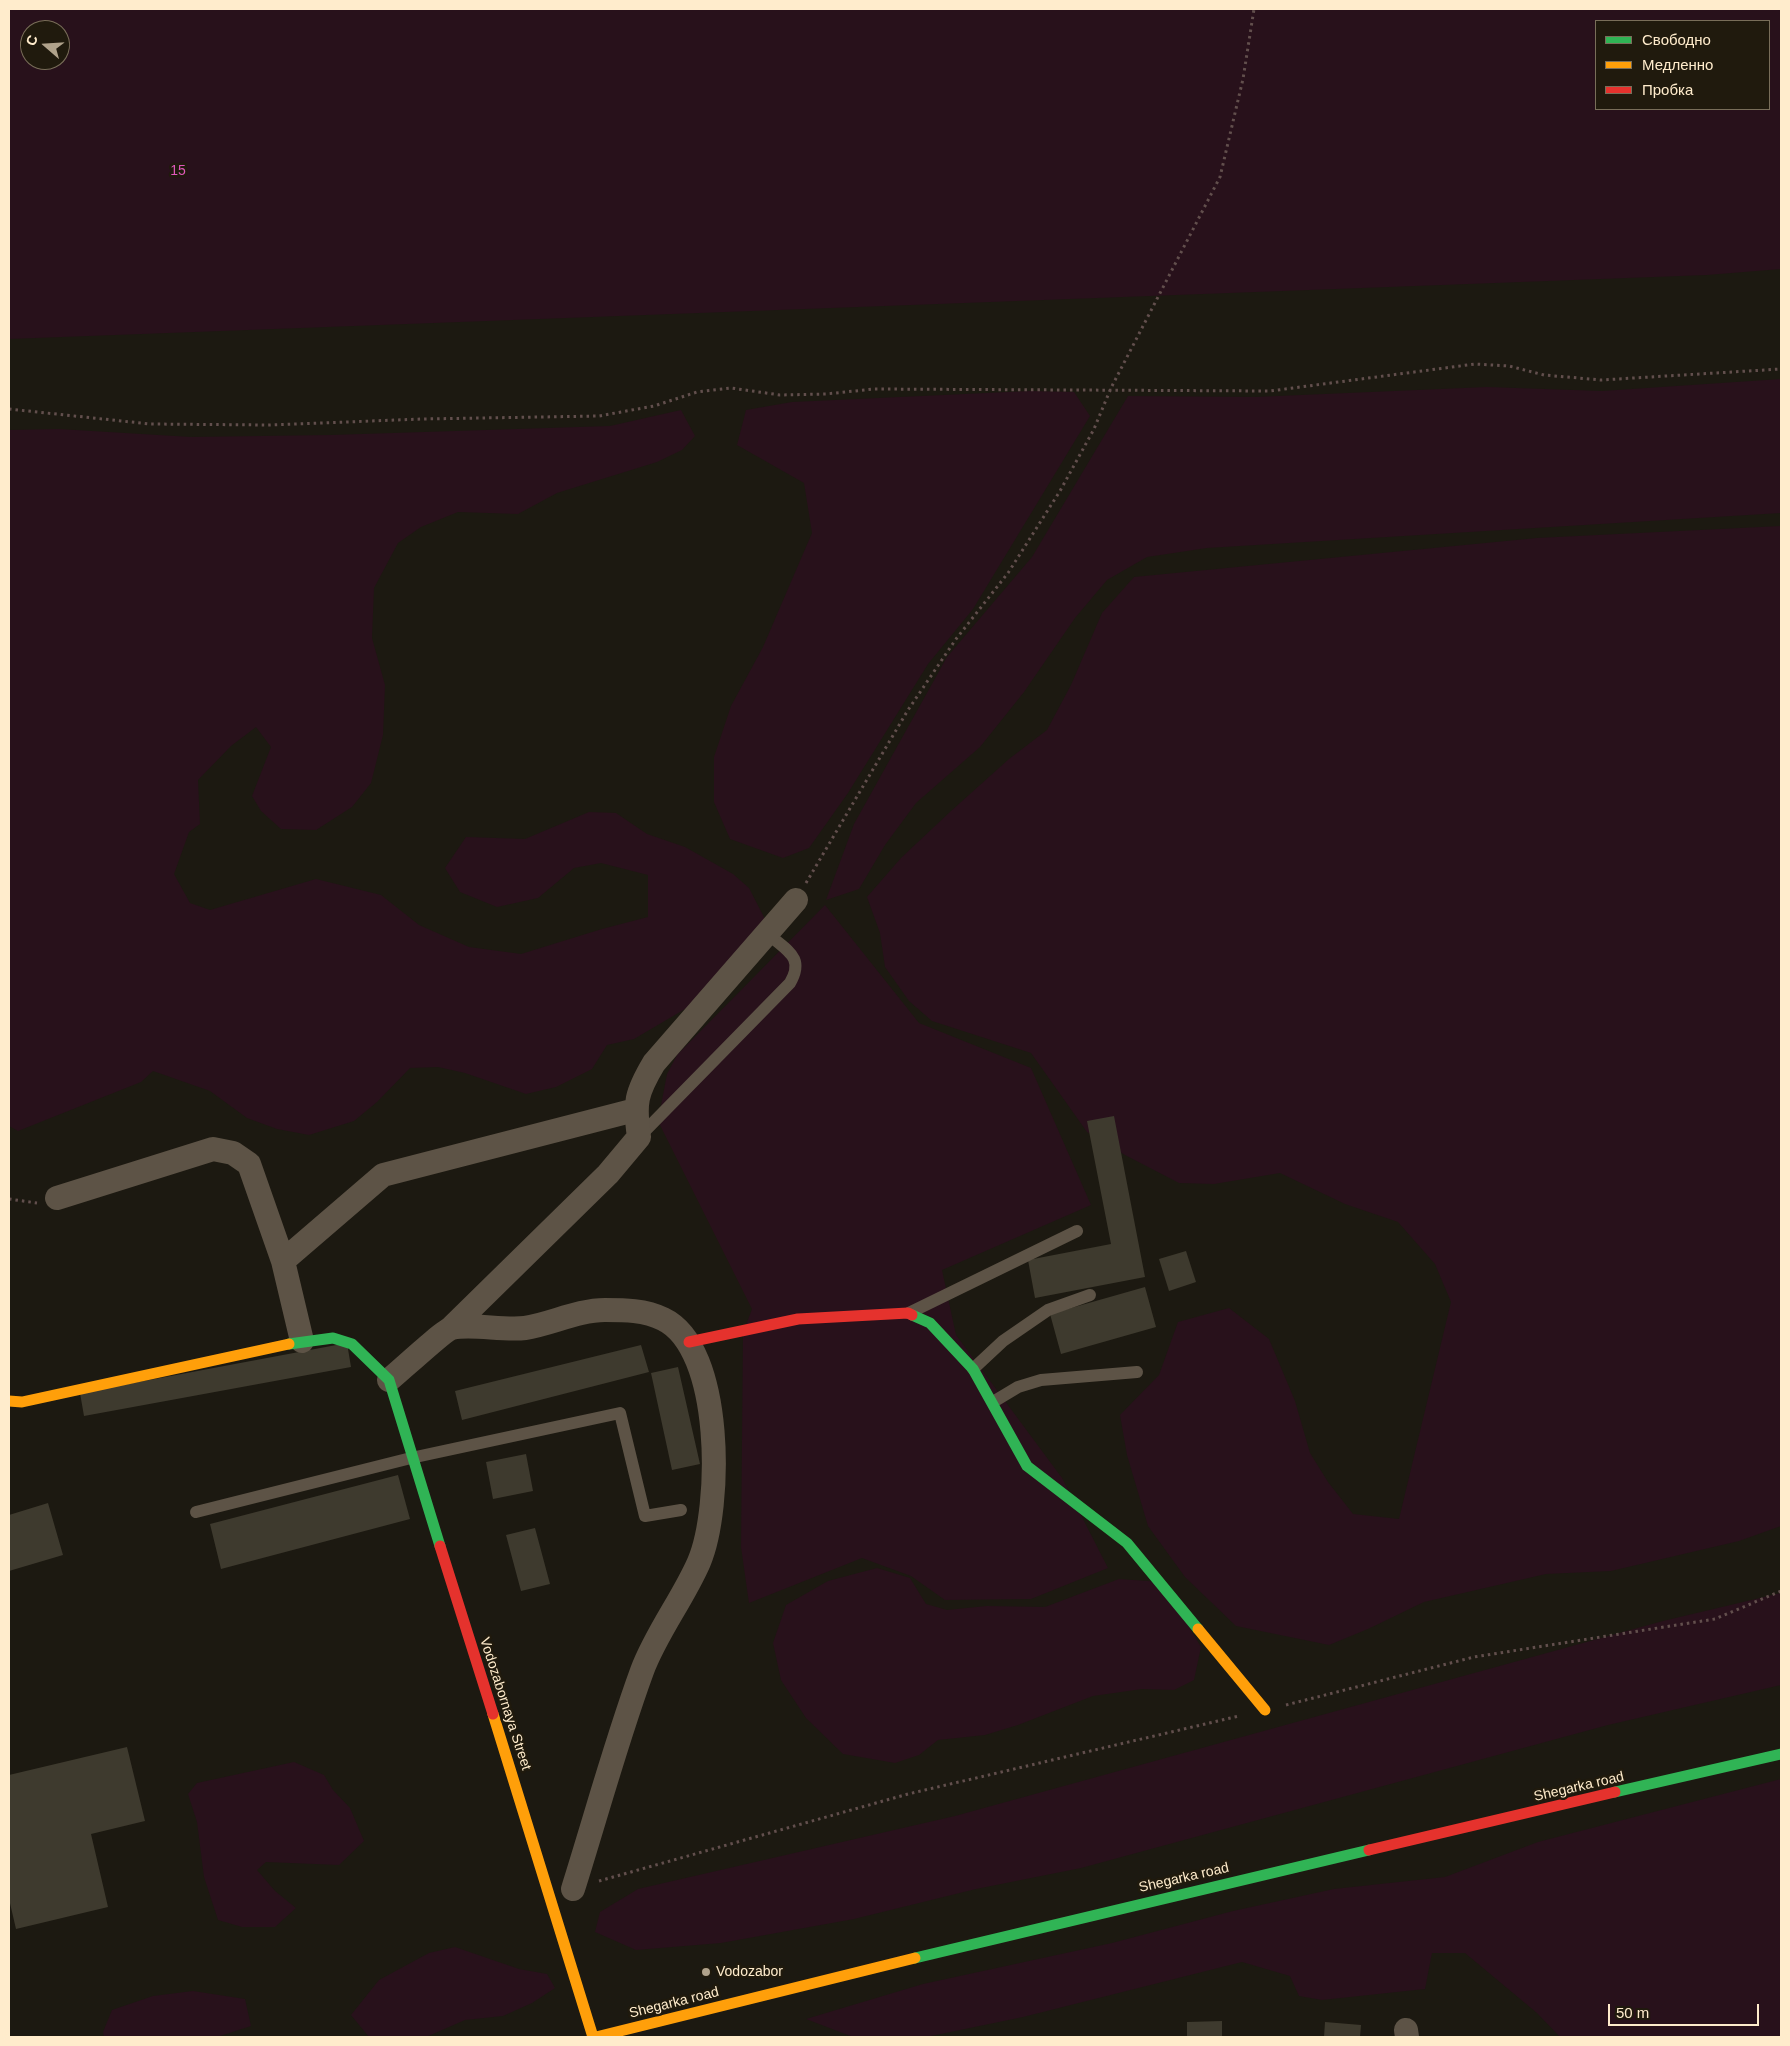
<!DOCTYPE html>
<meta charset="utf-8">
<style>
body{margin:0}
#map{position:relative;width:1790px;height:2046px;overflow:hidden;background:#1c1911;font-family:Arial,sans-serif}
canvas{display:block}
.frame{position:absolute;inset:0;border:10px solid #ffeccc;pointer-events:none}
.legend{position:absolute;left:1595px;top:20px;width:175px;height:90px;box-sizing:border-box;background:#201a0d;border:1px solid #796e59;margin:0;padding:6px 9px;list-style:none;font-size:15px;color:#ffeccc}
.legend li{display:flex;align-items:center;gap:10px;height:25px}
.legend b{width:25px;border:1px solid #796e59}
.north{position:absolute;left:20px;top:20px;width:50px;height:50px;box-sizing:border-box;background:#201a0d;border:1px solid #796e59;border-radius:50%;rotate:289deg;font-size:14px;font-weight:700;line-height:20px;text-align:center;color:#ffeccc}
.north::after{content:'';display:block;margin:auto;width:18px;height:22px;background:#b0a28b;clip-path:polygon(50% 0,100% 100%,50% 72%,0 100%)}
.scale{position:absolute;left:1608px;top:2004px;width:151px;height:22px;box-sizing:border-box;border:2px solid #ffeccc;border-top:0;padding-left:6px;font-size:15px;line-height:18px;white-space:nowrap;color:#ffeccc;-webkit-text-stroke:4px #201a0d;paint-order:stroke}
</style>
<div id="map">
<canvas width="1790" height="2046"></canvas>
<div class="frame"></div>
<ul class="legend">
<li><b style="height:6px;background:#30b455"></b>Свободно</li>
<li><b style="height:6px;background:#ff9f0a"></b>Медленно</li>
<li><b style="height:6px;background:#e5322d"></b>Пробка</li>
</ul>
<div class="north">С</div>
<div class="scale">50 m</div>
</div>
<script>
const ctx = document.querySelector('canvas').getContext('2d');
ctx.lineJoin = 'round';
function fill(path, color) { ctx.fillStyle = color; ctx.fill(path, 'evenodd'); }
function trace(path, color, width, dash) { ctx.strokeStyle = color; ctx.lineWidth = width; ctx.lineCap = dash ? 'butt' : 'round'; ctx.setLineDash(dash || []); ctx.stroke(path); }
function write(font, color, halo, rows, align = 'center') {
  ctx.font = font + ' Arial,sans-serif'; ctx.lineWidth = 5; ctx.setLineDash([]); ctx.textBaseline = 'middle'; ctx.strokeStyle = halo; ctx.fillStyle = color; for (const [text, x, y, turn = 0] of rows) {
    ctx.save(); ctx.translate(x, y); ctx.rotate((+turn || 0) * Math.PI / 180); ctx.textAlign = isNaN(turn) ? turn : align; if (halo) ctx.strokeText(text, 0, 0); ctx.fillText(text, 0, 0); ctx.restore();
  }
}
fill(new Path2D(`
 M9 9H1781V269L1707 275 9 339ZM1769 21V109H1596V21ZM30 30H60V60H30Z
 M1781 379V513L1207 548 1147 557 1107 580 1075 618 1024 692 980 747 916 803 885 845 859 889 826 900 854 824 947 657 1032 557 1128 396 1255 397 1487 387 1602 391Z
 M1030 391 1074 392 1090 416 973 609 928 664 848 793 809 848 783 858 730 839 714 802V757L731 706 763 647 812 533 804 483 737 445 746 410 792 402Z
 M681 410 695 436 682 450 657 462 557 493 518 514 458 512 421 527 398 543 374 588 372 638 385 685 383 735 371 783 352 807 316 830 281 829 261 811 252 796 271 747 256 727 231 746 198 780 200 824 189 832 174 874 190 903 210 910 316 879 381 895 419 925 469 947 521 954 602 929 648 917V875L601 863 574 868 538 898 497 907 460 892 445 868 466 837 525 839 589 812 616 813 647 834 685 847 733 874 749 888 768 925 719 989 634 1039 607 1045 592 1069 556 1087 526 1094 465 1073 438 1067 410 1068 377 1102 354 1121 309 1135 277 1129 247 1118 210 1091 153 1071 141 1082 18 1131 9 1126V430L59 429 191 437 331 435 610 426Z
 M1781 526V1526L1739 1541 1611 1571 1546 1574 1424 1602 1368 1629 1329 1645 1236 1626 1185 1577 1148 1526 1127 1455 1120 1415 1159 1375 1178 1322 1229 1308 1269 1339 1295 1401 1310 1453 1328 1482 1353 1514 1399 1519 1451 1302 1435 1264 1398 1222 1345 1204 1280 1173 1214 1184 1179 1183 1125 1155 1087 1132 1031 1053 932 1021 909 1001 885 967 880 933 867 897 901 858 951 811 1009 759 1047 730 1071 685 1102 613 1134 577 1537 538Z
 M825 905 919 1023 1031 1068 1091 1205 942 1270 956 1335 1062 1478 1108 1568 1031 1599 945 1600 911 1576 862 1558 749 1603 741 1547 743 1333 752 1309 658 1121 667 1074 677 1055Z
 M877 1568 910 1578 926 1604 947 1610 987 1606 1045 1607 1119 1579 1162 1582 1201 1647 1194 1680 1174 1690 1142 1689 1093 1696 1018 1725 985 1735 938 1740 919 1755 895 1763 843 1754 806 1718 781 1680 773 1643 786 1605 828 1581Z
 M1781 1593V1685L1608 1725 1081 1868 976 1889 854 1919 721 1943 636 1950 595 1932 600 1912 638 1889 955 1816 1663 1621Z
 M294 1762 324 1775 333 1790 350 1808 364 1841 339 1865 266 1862 257 1870 275 1891 296 1908 275 1927H242L218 1920 204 1877 197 1822 188 1794 197 1783Z
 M1781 1779V2037H1560L1537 2013 1465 1953H1432L1425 1989 1322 2000 1299 1996 1290 1976 1242 1962 1023 2017 931 2036 853 2037 806 2019 923 1984 1112 1943 1233 1911 1334 1889 1445 1877 1538 1842Z
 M455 1947 519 1969 547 1974 555 1988 532 2003 503 2016 465 2020 426 2037H369L351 2015 379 1980 429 1953Z
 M193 1991 245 1999 251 2026 217 2037H104L103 2032 112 2010 153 1996Z`), '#28111b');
fill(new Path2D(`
 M1114 1116 1145 1277 1035 1298 1028 1260 1111 1244 1087 1121Z
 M1186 1251 1196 1282 1169 1291 1159 1259Z
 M1145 1287 1156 1327 1061 1354 1050 1314Z
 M347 1343 351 1367 84 1416 80 1393Z
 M641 1345 649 1372 462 1420 455 1391Z
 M678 1367 700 1464 672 1470 651 1373Z
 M526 1454 533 1491 493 1499 486 1462Z
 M398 1475 410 1519 221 1569 210 1524Z
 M48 1503 63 1555 9 1571V1515Z
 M535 1528 550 1584 521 1591 506 1535Z
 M127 1747 145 1821 91 1834 108 1907 16 1929 9 1899V1775Z
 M1222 2021V2037H1187V2022Z
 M1325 2022 1361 2025 1360 2037H1324Z`), '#3e3a2e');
trace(new Path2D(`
 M9 409 150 424 268 425 423 419 599 416 654 406 697 392 731 388 780 395 826 394 874 389 1270 391 1475 364 1509 366 1544 375 1601 380 1781 369
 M806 883 908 710 956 639 1008 573 1060 491 1094 429 1111 388 1220 177 1243 79 1254 9
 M9 1199 37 1203
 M1286 1705 1474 1657 1715 1619 1781 1591
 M599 1881 908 1794 1239 1716`), '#624f4d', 3, [2.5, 4]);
trace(new Path2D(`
 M639 1137 790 983C805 957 787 951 768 934
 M909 1313 1077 1231
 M973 1369 1003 1341 1048 1310 1090 1295
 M993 1402 1018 1387 1041 1380 1137 1372
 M196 1512 411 1458 620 1413 645 1516 681 1510`), '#5d5346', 12);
trace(new Path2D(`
 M57 1198 213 1149 233 1153 249 1164 283 1261 302 1341
 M283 1261 383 1175 635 1110
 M451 1328 608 1174 639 1137C634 1103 636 1093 654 1063L796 900
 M389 1380C399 1372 444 1330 452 1328 470 1323 504 1331 525 1328 551 1324 578 1310 605 1310 624 1310 645 1310 663 1319 724 1348 722 1508 699 1562 683 1599 656 1633 642 1671 616 1742 596 1816 573 1889
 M1406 2030 1407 2037`), '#5d5346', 24);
trace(new Path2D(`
 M912 1315 930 1323 973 1369 1027 1466 1127 1543 1198 1629
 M289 1344 333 1338 352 1344 389 1380 440 1546
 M1615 1792 1781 1754
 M915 1958 1369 1850`), '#30b455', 11);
trace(new Path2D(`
 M9 1401 22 1402 289 1344
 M1198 1629 1265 1710
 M493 1714 593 2037
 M596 2037 915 1958`), '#ff9f0a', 11);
trace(new Path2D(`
 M689 1342 798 1319 908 1313 912 1315
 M440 1546 493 1714
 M1369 1850 1615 1792`), '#e5322d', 11);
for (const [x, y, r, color] of [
 [706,1972,5,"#b0a28b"]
]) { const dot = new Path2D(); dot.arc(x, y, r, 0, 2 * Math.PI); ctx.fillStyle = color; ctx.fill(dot); trace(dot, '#201a0d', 2); }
write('14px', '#df57bb', '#201a0d', [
 ["15",178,171]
]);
write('14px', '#ffeccc', '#201a0d', [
 ["Vodozabornaya Street",505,1704,72],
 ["Shegarka road",1579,1787,-13],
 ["Shegarka road",1184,1878,-13],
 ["Shegarka road",674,2003,-14]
]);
write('14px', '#ffeccc', '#201a0d', [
 ["Vodozabor",716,1972]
], 'left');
</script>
